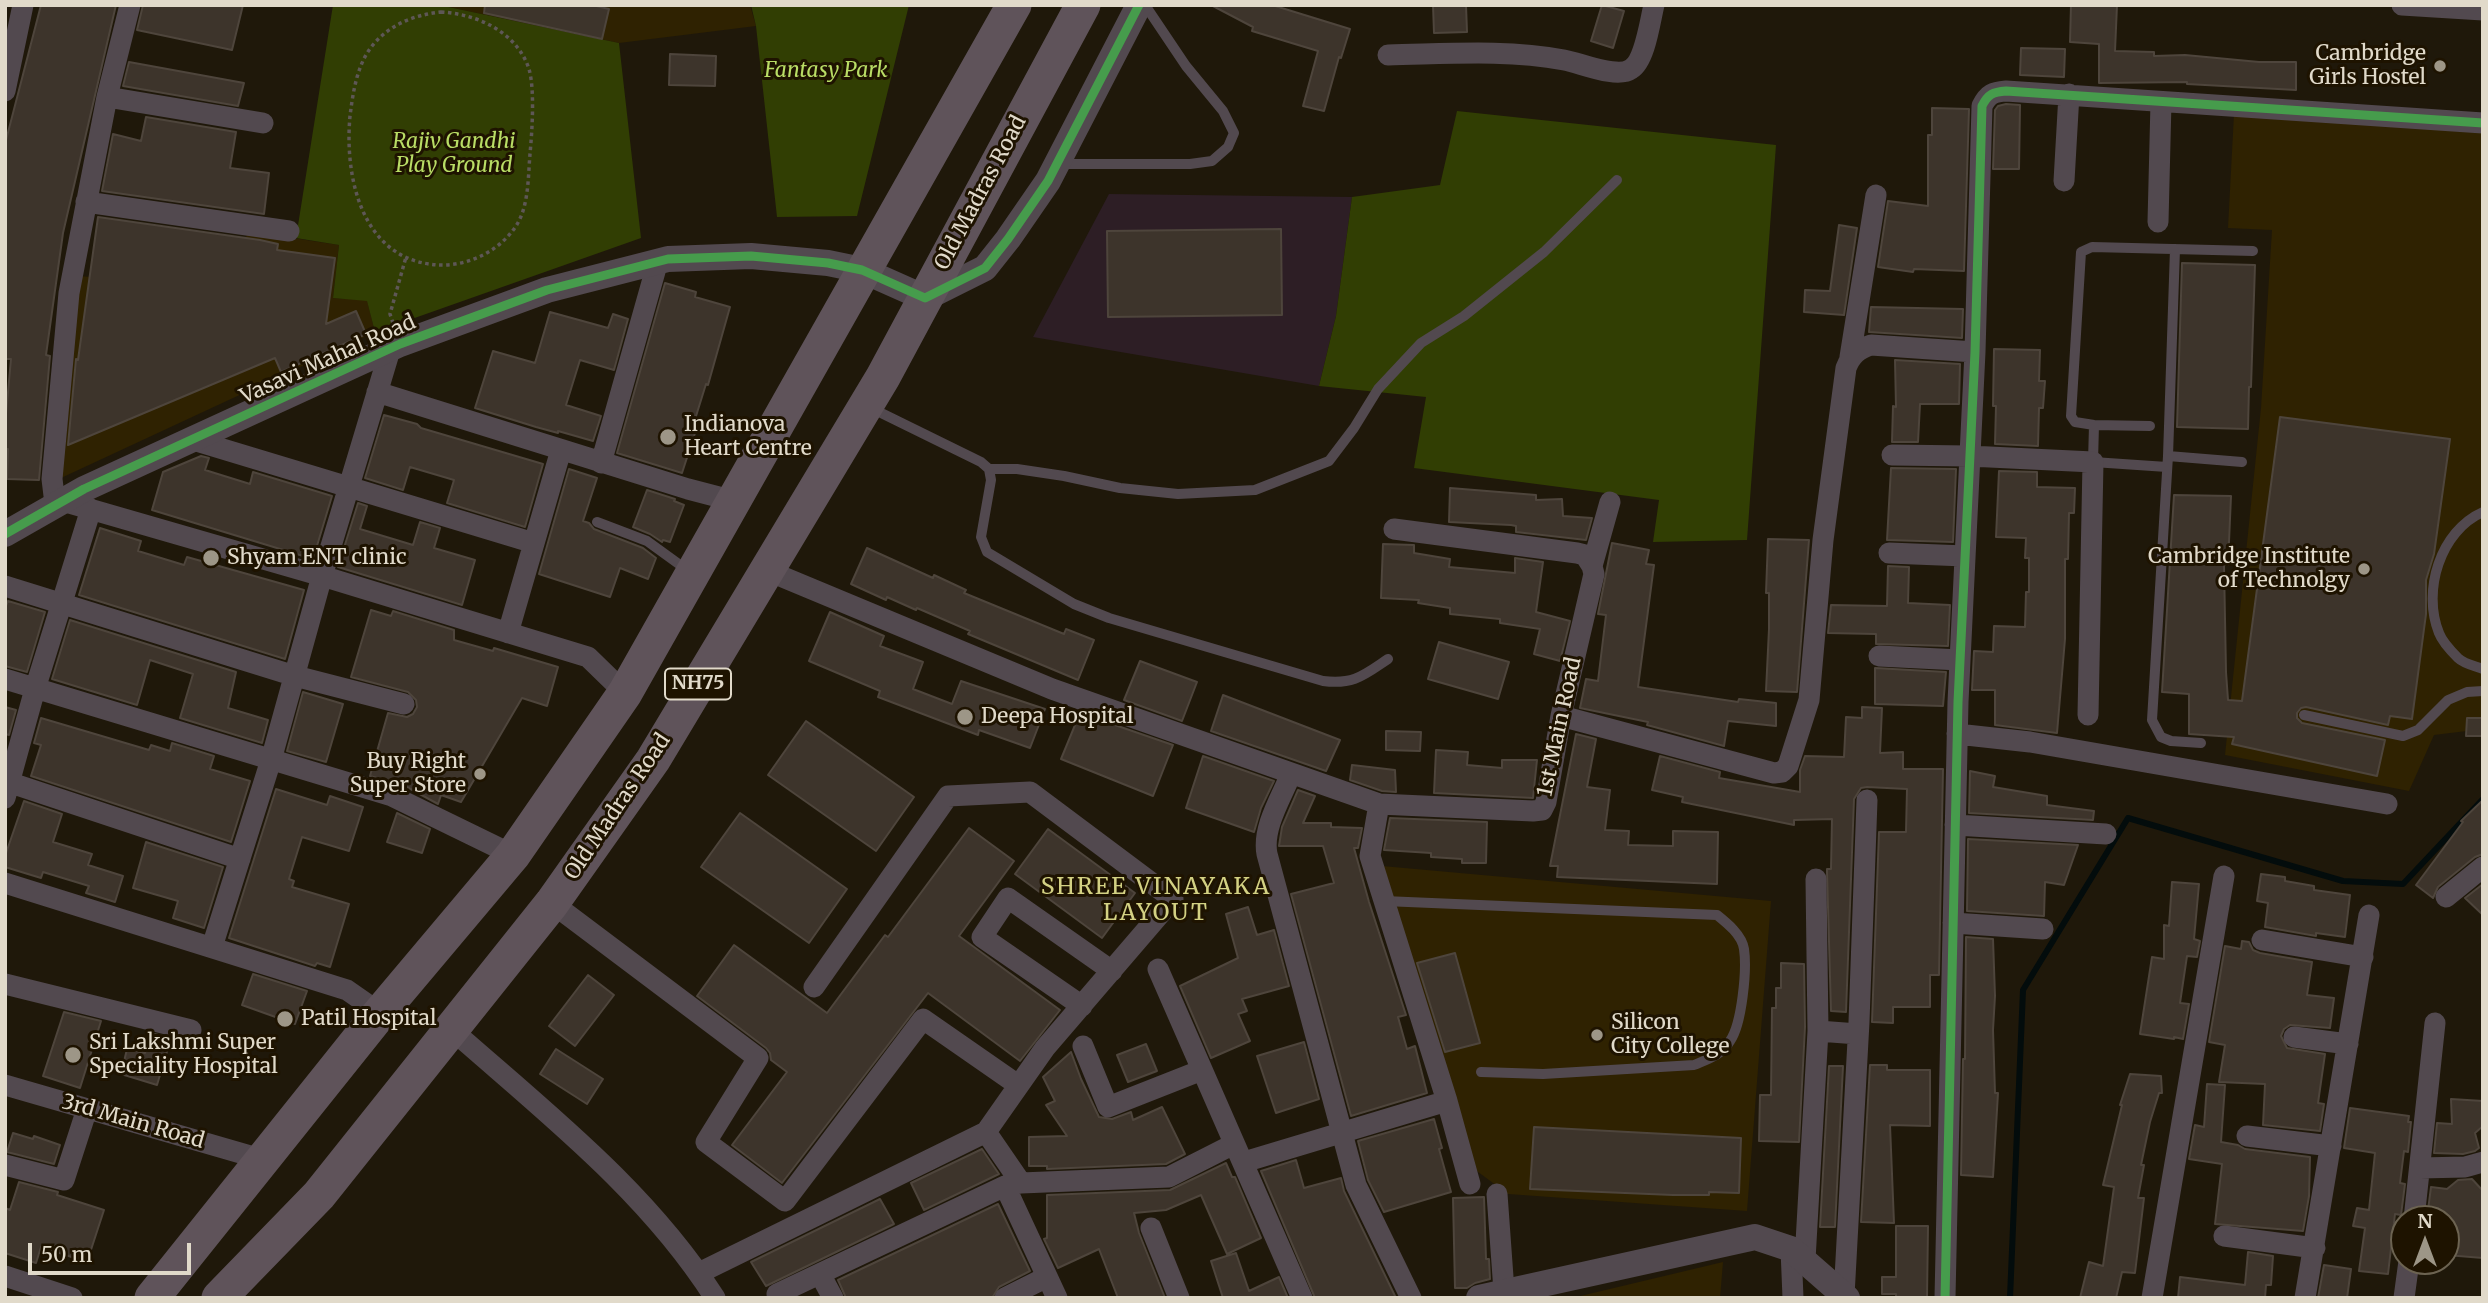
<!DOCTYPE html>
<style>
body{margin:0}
#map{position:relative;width:2488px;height:1303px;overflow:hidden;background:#1f180a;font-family:Merriweather,serif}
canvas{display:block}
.frame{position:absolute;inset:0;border:7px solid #e1daca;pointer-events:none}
.north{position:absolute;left:2390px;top:1205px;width:70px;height:70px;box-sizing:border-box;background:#1e1300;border:2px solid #6c6351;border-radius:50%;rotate:0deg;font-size:19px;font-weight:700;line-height:28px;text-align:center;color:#e1daca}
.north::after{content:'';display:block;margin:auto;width:24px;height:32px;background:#9d9687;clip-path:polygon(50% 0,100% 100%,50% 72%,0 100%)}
.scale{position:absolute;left:28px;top:1243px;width:163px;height:32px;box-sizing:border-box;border:4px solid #e1daca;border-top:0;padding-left:9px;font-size:21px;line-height:24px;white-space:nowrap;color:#e1daca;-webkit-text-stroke:5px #1e1300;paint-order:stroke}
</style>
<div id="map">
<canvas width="2488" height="1303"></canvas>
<div class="frame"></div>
<div class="north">N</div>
<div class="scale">50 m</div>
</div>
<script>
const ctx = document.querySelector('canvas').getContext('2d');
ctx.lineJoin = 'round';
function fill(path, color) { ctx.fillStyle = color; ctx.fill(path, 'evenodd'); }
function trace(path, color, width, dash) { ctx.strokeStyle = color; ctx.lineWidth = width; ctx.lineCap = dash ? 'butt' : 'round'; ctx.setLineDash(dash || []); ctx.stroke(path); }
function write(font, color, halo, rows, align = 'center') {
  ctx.font = font + ' Merriweather,serif'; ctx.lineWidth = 6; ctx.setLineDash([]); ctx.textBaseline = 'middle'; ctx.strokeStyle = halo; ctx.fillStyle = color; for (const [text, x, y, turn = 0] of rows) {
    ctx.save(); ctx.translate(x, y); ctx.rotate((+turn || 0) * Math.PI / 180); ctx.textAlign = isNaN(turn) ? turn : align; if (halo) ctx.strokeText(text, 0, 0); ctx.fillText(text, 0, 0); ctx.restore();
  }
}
fill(new Path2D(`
 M1109 194 1352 197 1336 316 1319 386 1033 337Z`), '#2d1e25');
fill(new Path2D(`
 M439 5H750L756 26 619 43Z
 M2234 114 2483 123V729L2434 735 2409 791 2225 755 2261 408 2272 230 2228 228Z
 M247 231 339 245 333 298 367 300 375 332 61 478 79 276 239 289Z
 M1382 866 1771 901 1747 1211 1508 1194 1474 1169Z
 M1723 1262 1720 1298H1572Z`), '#2f2201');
fill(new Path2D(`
 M333 5H439L619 43 641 238 375 332 367 301 333 298 339 245 296 238Z
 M751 5H909L857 216 777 217 756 26Z
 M1457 111 1776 145 1747 540 1653 542 1659 500 1414 468 1426 397 1319 386 1336 316 1352 197 1440 185Z`), '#313e03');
trace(new Path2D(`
 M2010 1298 2023 990 2128 818 2343 881 2403 884 2483 799`), '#030c0c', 6);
const building = new Path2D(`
 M41 5H116L63 233 46 355 50 356 39 480 7 479 8 449H5V425L11 359H5V144Z
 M143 5H243L232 50 137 30Z
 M485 5H592L609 9 602 39 484 13Z
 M1211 5H1272L1350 29 1341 58 1339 57 1324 111 1303 106 1318 51 1252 31 1253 27Z
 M1433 5H1466L1467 32 1434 33Z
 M1602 5 1624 11 1613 48 1591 41Z
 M2071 5H2117L2115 51 2154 52V56L2185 55 2259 62H2296V90L2187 84V82L2099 83V44L2070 42Z
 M2021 48 2065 49 2064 77 2020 75Z
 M670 54 716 56 715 86 669 85Z
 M129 62 244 83 238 106 123 86Z
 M2006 104 2020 105 2019 169H1993L1995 110 1998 106Z
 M1932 108 1969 109 1964 271 1914 269 1913 272 1878 267 1888 201 1928 206V135H1932Z
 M146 117 236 132 230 168 269 173 264 214 102 191 113 134 141 141Z
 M98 217 260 240 278 244 277 250 335 258 326 324 356 311 366 334 281 372 275 358 68 445 76 359 78 360Z
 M1839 225 1857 228 1844 315 1804 312 1805 290 1830 291Z
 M1281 229 1282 315 1108 317 1107 231Z
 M2182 263 2255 265 2251 387H2249L2248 429 2177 427Z
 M665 283 696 292 695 297 730 307 708 385 706 384 692 429 696 430 682 473 617 453Z
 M1871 307 1963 309 1962 338 1869 332Z
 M550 312 608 328 613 314 628 319 614 370 580 360 566 405 601 416 593 441 558 431V433L536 427 475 408 493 351 535 363Z
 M1994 349 2040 350 2039 381H2045L2043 408H2039L2038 446 1995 444 1996 406H1993Z
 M1895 360 1960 364 1959 404H1920L1918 442H1892L1893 406 1896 407Z
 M384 415 417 424 421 428 543 464 525 527 447 503 454 480 410 467 403 490 365 478Z
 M2280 417 2450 439 2434 554 2426 580V614L2412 719 2390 716 2388 725 2306 707 2301 708 2297 713V718L2302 723 2385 740 2377 776 2232 744 2234 737 2189 734V694L2162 692 2174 495 2231 496 2228 565H2224L2226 672 2228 700 2242 701Z
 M201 456 209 458 205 470 250 484 253 472 332 496 313 559 152 510 163 472Z
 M1891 468 1956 469 1953 542 1887 540Z
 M569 469 597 478 583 521 589 523 594 529 643 548 656 558 648 579 620 568 610 597 539 574Z
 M1999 471 2037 472V487L2075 488 2074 513H2069L2068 559H2065V639L2057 733 1995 725V690H1972L1974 651 1993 652 1994 626 2025 627 2026 592H2029V558H2025L2026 538 1996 537Z
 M1450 488 1536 495V500L1562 499 1563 516 1592 518 1586 540 1516 532V526L1511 525 1449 522Z
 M647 490 675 499 674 501 684 505 670 542 663 540 662 542 650 534 633 527Z
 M358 503 367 506 360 529 413 545 420 522 440 528 434 548 475 560 462 605 338 567Z
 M100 528 141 541 138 551 184 565 187 557 304 590 285 659 79 595Z
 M1768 539 1809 540 1797 692 1766 691 1769 629V593H1766Z
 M1612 543 1649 550 1646 564 1654 565 1638 687 1738 702 1739 699 1776 703V726L1728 721 1724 746 1647 725 1648 722 1580 708 1586 679 1598 681 1606 615 1598 614Z
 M1383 544 1414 545V553L1450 559 1449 567 1515 573V558L1543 562 1536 612 1570 621 1560 661 1534 654 1540 629 1500 623V619L1450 614V608L1418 603 1419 600 1381 598Z
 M867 548 933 578 934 575 966 590 964 593 1064 634 1066 629 1094 640 1078 680 968 634 970 631 917 608 916 610 887 597 886 600 851 584Z
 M1888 566 1909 567 1908 603 1950 605 1948 646 1876 644V634L1828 633 1831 605 1887 606Z
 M8 601 45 612 27 672 5 666V608Z
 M371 610 391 616 393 611 454 630V640L493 651 494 648 558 667 547 706 522 698 461 802 441 795 438 804 405 786 370 776 388 713 407 717 413 714 417 707 416 700 408 692 351 677Z
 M830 612 884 636 880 646 923 662 913 689 952 704 961 681 1045 709 1030 748 979 730 978 735 878 697 880 691 809 661Z
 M70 620 236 672 228 708 268 720 262 743 180 718 193 674 150 660 137 705 52 679Z
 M1439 642 1509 662 1498 699 1428 679Z
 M1140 661 1197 682 1182 721 1124 700Z
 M1875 668 1946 672 1943 706 1875 704Z
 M303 692 343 704 326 762 287 751Z
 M1223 695 1340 740 1326 771 1211 731Z
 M5 707 16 710 9 735 5 734Z
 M1862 707 1882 708 1880 753 1903 752V769H1943L1939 975H1930V1007H1893V1023L1872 1022 1879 832H1906L1907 789 1867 787 1861 788 1854 799 1846 1012 1831 1011 1827 872V869H1831L1832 819 1794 820V825L1682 802 1683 797 1652 790 1660 756 1720 772 1719 778 1800 792V770L1805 756 1844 757 1846 717 1862 718Z
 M1080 713 1173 745 1153 796 1061 759Z
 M41 718 149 750 151 745 170 751 172 743 214 756 210 769 250 781 231 842 31 776 41 745 34 743Z
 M2467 718H2483V736H2466Z
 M806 721 914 797 876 851 768 775Z
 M1386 731 1421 732 1420 751 1386 750Z
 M1576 734 1596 739 1587 787 1610 790 1605 830 1629 831 1628 845 1673 846V831L1718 832 1717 884 1557 877 1558 866H1550Z
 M1436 750 1468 752 1467 765 1502 768V760H1537L1533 798 1434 793Z
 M1203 756 1274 781 1261 808 1254 832 1186 808Z
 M1352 765 1395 770 1396 792 1382 791 1350 780Z
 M1970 771 1995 776 1993 787 2047 796V805L2094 811 2093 820 1969 813Z
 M276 789 327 805 330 796 363 807 349 851 302 837 289 879 294 881 292 887 349 904 330 967 317 963 315 966 229 938Z
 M1298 790 1315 796 1303 823H1331V827L1362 828 1358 848H1354L1369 902 1406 1015 1398 1017 1407 1049 1415 1046 1427 1093 1351 1116 1291 894 1334 883 1323 846H1279L1282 827Z
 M2483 800V854L2475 857 2438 887 2433 898 2416 885 2463 822 2461 821Z
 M24 801 62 814 53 842 92 854 88 865 123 876 115 902 86 893 89 886 43 872 41 878 5 867V856Z
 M397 813 430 829 422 853 387 842Z
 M740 813 847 889 809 943 701 867Z
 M1390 818 1487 822 1486 863H1462V859L1431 857V853L1384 850Z
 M969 828 1014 861 959 936 1060 1010 1020 1061 928 993 782 1183 732 1145 787 1072 771 1060 770 1053 766 1048 697 996 734 945 827 1013 885 935 888 937Z
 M1048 829 1135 893 1102 938 1015 874Z
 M1968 839 2078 845 2064 885 2045 882 2044 916 1967 911Z
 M146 842 223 867 204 928 173 918 178 901 133 888Z
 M2261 874 2285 877V881L2314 886V890L2350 895 2345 937 2316 933V936L2265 927 2268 903 2257 901Z
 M2172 882 2199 884 2194 939 2200 941 2197 957 2187 956 2180 1003 2189 1004 2183 1039 2174 1037V1039L2140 1034 2152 957 2164 959V925L2169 926Z
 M2483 884V915L2465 898Z
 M1248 907 1257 935 1274 930 1289 986 1242 999 1247 1011 1238 1014 1250 1041 1211 1058 1180 986 1238 958 1226 914Z
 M1966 937 1993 939 1995 996 1993 1030 1995 1093H1998L1993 1177 1961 1175 1963 1059H1965Z
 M2242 941 2249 942 2253 950 2260 953 2312 962 2307 995 2334 998 2330 1028 2290 1025 2284 1029 2281 1036 2287 1048 2325 1054 2318 1103 2324 1104 2320 1131 2263 1125 2265 1084 2219 1082 2225 1045 2209 1042 2225 946 2241 949Z
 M1455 953 1480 1043 1445 1052 1417 963Z
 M1781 963 1804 964 1805 1027 1799 1142 1759 1141 1760 1095H1771L1772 1008H1776V988H1781Z
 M253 974 307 991 295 1024 242 1005Z
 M588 975 614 995 575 1046 549 1026Z
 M64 1012 101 1021 80 1088 43 1076Z
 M150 1033 171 1038 157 1085 121 1074 127 1049 145 1053Z
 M1304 1042 1319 1099 1276 1113 1257 1056Z
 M1146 1044 1157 1071 1128 1082 1117 1055Z
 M556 1049 603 1079 587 1104 540 1074Z
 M1071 1052 1081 1079 1099 1117 1112 1119 1131 1112 1133 1120 1162 1107 1185 1154 1166 1164 1047 1169V1166H1029V1137L1067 1136 1046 1105 1055 1101 1043 1077Z
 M1870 1065H1887V1070H1930V1126L1890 1125 1894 1223 1861 1222Z
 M1829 1066H1843L1835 1227H1820Z
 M2130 1074 2161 1076 2162 1093H2159L2150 1122 2141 1165H2144L2138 1198H2144L2135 1273 2122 1272 2116 1298H2080L2089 1262 2103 1266 2114 1187 2103 1185 2122 1105H2120Z
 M2207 1084 2225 1085 2221 1142 2238 1145 2245 1149 2310 1157 2309 1196 2303 1231 2215 1224 2222 1164 2189 1159 2195 1125 2204 1127Z
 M2451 1099 2483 1101V1126L2475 1133 2479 1148 2475 1151 2463 1154 2434 1153 2437 1123 2452 1124Z
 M2350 1108 2409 1116 2408 1122H2411L2408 1152 2404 1151 2400 1183 2405 1184 2401 1215 2395 1214 2388 1274 2359 1271 2365 1228 2353 1226 2357 1208 2369 1210 2375 1153 2344 1148Z
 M1434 1119 1442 1148 1439 1149 1451 1192 1384 1212 1368 1180 1358 1141Z
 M1534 1127 1741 1138 1739 1193 1709 1192V1195H1673L1530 1189Z
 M13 1133 33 1139 34 1136 60 1145 54 1164 7 1152Z
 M982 1149 999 1174 924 1210 911 1183Z
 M1296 1160 1304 1188 1341 1178 1344 1191 1396 1298H1315L1261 1171Z
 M1226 1163 1232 1177H1235L1261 1238 1227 1254 1201 1195 1166 1210 1134 1213 1139 1233 1165 1298H1118L1099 1249 1058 1268 1044 1239 1047 1238V1195L1170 1190Z
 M2472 1179 2483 1191V1258L2446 1255V1219L2427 1218 2431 1187 2447 1189 2458 1180Z
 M19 1182 58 1192 57 1195 104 1210 87 1262 41 1247 36 1263 5 1253V1208L10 1210Z
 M1484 1197 1486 1259H1489L1490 1279 1475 1283 1467 1288H1455L1453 1198Z
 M880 1199 894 1224 766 1286 751 1262Z
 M998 1204 1030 1271 999 1287 992 1298H846L838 1280Z
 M1896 1226H1928L1927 1298H1896V1294H1882V1277H1896Z
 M2248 1252 2273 1256 2271 1285H2266L2265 1298H2178L2180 1277 2245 1285Z
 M1236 1253 1249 1291 1279 1277 1288 1298H1223L1211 1261Z
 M2324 1265 2351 1269 2347 1298H2318Z`);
fill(building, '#3d342b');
trace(building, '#4e453c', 2);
trace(new Path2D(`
 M441 12C477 14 517 32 529 69 535 90 532 132 530 154 528 177 529 206 516 226 501 249 473 264 445 265 364 266 344 181 350 116 353 92 357 65 372 46 390 24 414 15 441 12Z
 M393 323 390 314 406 257`), '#5e5756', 3.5, [3.5, 3.5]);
trace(new Path2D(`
 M1058 164H1190L1212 161 1228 147 1234 133 1223 111 1186 66 1145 5
 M2175 249 2168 456 2152 720 2161 737 2171 741 2201 743
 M869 407 981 462 989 469 991 480 981 537 987 552 1074 604 1109 618 1323 681C1354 685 1364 675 1388 659
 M2094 425 2093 462 2167 467
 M2150 426 2094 425 2075 422 2071 416 2081 252 2092 247 2253 251
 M2168 456 2242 462
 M989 469H1017L1064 476 1120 488 1178 494 1255 490 1329 461 1354 428 1378 389 1421 343 1464 316 1544 252 1617 180
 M2483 512C2440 531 2422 591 2439 633 2442 641 2452 652 2458 658 2464 664 2475 666 2483 669
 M597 522 647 541 687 570
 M2304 715 2403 736 2418 730 2448 700 2467 692 2483 691
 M1384 901 1717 915C1727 923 1742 935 1744 949 1747 970 1742 1024 1730 1041 1722 1055 1708 1059 1694 1065L1543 1074 1481 1072`), '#52494f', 10);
trace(new Path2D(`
 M2402 5 2483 10
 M1388 55C1446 54 1506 49 1564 60 1581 63 1617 79 1631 69 1645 61 1650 21 1654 5
 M5 91 23 5
 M107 97 263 123
 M2064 181 2069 94
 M86 202 289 231
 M2158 222 2161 102
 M1850 357 1876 195
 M377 392 688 489 734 501
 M193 440 534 543
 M1892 455 1969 456 2093 462 2088 715
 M601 463 658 261
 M62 501 322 576 588 657 625 693
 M55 504 52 479 69 293 107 97 130 5
 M1394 529 1577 553 1585 555 1592 566
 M1889 553 1965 556
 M766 570 1052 689 1379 804 1533 811 1542 810 1546 802 1561 716 1594 574 1592 566 1610 502
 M5 586 295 676 404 704
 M508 633 561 450
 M1879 656 1960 660
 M5 679 392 796 513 855
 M1561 716 1774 773 1782 772 1788 766 1809 700 1823 540 1846 368C1851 355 1858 349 1871 345L1975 352
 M1957 734 2030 742 2387 804
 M1291 774C1281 798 1262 828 1267 854L1356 1185 1411 1298
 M5 781 240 859
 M5 798 35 689 91 509
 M1379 804 1370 856 1447 1101 1470 1184
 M1955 825 2106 834
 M5 883 347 990 380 1013
 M2446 897 2483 867
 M552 903 758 1058 706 1142 785 1201 923 1019 1018 1085
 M1953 923 2043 929
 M2262 940 2363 957
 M212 947 271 760 322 576 390 350
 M1158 969 1302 1298
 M5 984 191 1030
 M814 987 948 796 1030 792 1173 899 1045 1048 986 1132
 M1082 1006 982 937 1008 898 1112 971
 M451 1029C545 1112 647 1191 715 1298
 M1818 1031 1858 1034
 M2294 1037 2348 1044
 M1083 1046 1108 1107 1202 1070
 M5 1085 261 1159
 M2247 1136 2331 1146
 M1244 1162 1447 1101
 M5 1165 64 1180 87 1109
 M2420 1168 2465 1167 2483 1162
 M1005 1186 1057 1298
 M1497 1194 1504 1291
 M2414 1219 2435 1023
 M1151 1228 1179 1298
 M2224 1236 2315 1248
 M1791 1249 1793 1298
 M1805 1260 1818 1031 1816 879
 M699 1273 986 1132 1021 1183
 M820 1274 833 1298
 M5 1276 72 1298
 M777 1294 1005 1186 1021 1183 1169 1177 1234 1144
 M1844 1296 1859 1022 1867 800
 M1005 1298 1047 1277
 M1945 1298 1958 702 1975 352 1982 106C1988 94 1993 92 2006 91L2483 123
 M2152 1298 2224 876
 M2305 1298 2369 915
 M2404 1298 2409 1261`), '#52494f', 21);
trace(new Path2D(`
 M5 534 84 489 400 344 547 290 668 259 751 256 828 263 862 270 925 298 985 268 1008 239 1048 181 1139 5
 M1479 1298 1755 1237 1791 1249 1847 1298`), '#52494f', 26);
trace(new Path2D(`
 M152 1298 380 1013 513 855 625 693 1014 5
 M219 1298 319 1195 552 903 653 760 883 377 1083 5`), '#5f535a', 35);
trace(new Path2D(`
 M5 534 84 489 400 344 547 290 668 259 751 256 828 263 862 270 925 298 985 268 1008 239 1048 181 1139 5
 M1945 1298 1958 702 1975 352 1982 106C1988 94 1993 92 2006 91L2483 123`), '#469c4c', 9);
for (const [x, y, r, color] of [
 [2440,66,7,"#9d9687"],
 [668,437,9,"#9d9687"],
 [211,558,9,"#9d9687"],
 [2364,569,7,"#9d9687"],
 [965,717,9,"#9d9687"],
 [480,774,7,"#9d9687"],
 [285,1019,9,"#9d9687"],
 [1597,1035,7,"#9d9687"],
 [73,1055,9,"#9d9687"]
]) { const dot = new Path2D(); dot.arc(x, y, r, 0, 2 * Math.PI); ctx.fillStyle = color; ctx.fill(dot); trace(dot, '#1e1300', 2.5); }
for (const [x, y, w] of [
 [698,684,66]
]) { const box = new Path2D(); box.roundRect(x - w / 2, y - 15.5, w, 31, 5); ctx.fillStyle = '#1e1300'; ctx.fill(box); trace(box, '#e1daca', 2); }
write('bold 19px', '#e1daca', null, [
 ["NH75",698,684]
]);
write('21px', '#e1daca', '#1e1300', [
 ["Cambridge",2426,54,"right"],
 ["Girls Hostel",2426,78,"right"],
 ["Indianova",684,425],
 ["Heart Centre",684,449],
 ["Cambridge Institute",2350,557,"right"],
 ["of Technolgy",2350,581,"right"],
 ["Shyam ENT clinic",227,558],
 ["Deepa Hospital",981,717],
 ["Buy Right",466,762,"right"],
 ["Super Store",466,786,"right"],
 ["Patil Hospital",301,1019],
 ["Silicon",1611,1023],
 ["City College",1611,1047],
 ["Sri Lakshmi Super",89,1043],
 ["Speciality Hospital",89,1067]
], 'left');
write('italic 21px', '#b9dd65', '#1e1300', [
 ["Fantasy Park",826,71],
 ["Rajiv Gandhi",454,142],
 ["Play Ground",454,166]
]);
write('21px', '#e1daca', '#1e1300', [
 ["Old Madras Road",981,193,-62],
 ["Vasavi Mahal Road",328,360,-24],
 ["1st Main Road",1560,727,-78],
 ["Old Madras Road",618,807,-56],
 ["3rd Main Road",133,1122,16]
]);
ctx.letterSpacing = '2px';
write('23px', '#d3d183', '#1e1300', [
 ["SHREE VINAYAKA",1156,887],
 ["LAYOUT",1156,913]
]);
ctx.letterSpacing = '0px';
</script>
